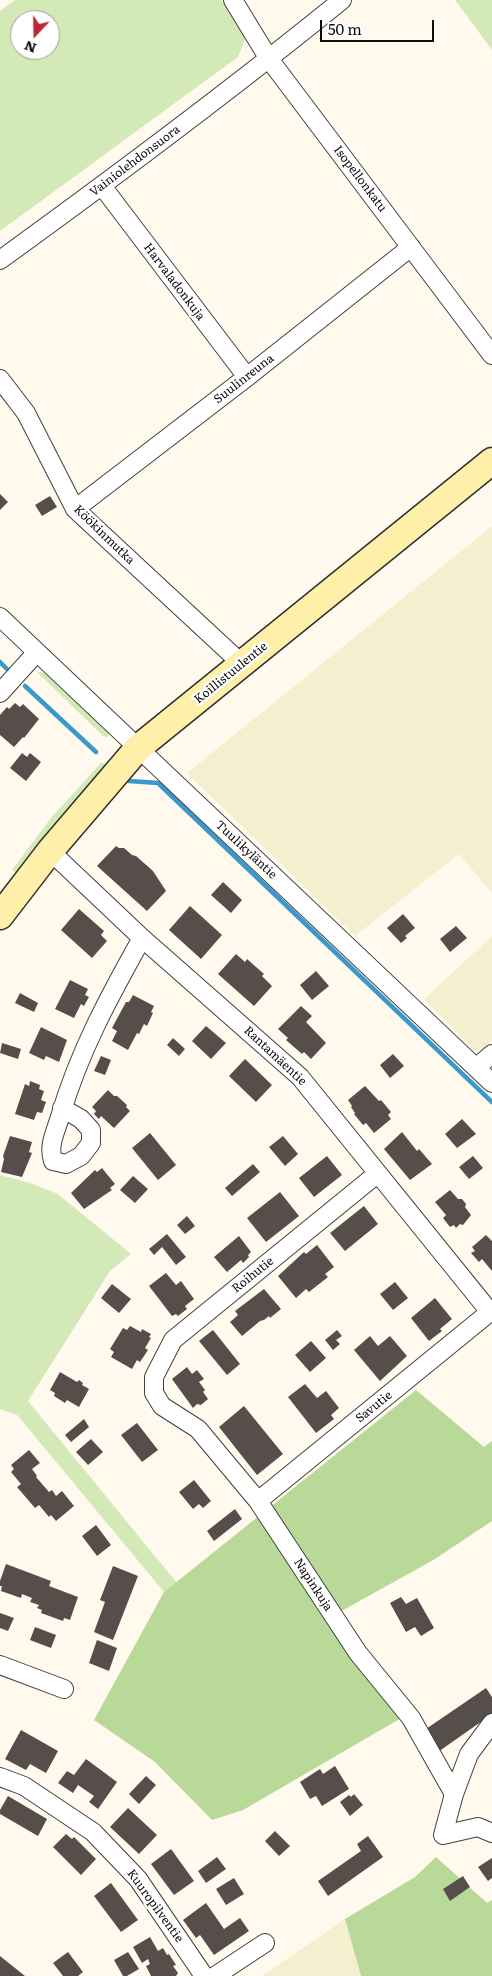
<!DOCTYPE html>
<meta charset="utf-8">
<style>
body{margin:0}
#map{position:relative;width:492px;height:1976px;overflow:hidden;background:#fffaed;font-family:Literata,serif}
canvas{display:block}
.north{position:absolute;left:10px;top:10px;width:50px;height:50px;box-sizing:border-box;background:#fff;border:1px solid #9e9e9e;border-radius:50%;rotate:201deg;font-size:14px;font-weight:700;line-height:20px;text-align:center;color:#0d0d0d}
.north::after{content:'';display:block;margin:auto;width:18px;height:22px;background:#bc2735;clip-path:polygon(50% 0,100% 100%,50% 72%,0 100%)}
.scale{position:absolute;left:320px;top:20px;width:114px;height:22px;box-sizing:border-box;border:2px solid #0d0d0d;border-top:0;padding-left:6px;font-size:15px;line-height:18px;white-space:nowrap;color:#0d0d0d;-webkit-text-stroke:4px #fff;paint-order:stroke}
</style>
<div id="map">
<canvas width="492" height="1976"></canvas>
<div class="north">N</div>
<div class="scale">50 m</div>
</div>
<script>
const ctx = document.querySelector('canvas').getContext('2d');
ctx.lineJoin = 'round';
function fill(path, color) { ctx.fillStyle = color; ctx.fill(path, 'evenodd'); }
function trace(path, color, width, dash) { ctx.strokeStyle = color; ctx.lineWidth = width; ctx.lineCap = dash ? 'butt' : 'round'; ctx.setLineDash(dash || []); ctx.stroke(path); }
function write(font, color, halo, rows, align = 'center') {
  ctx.font = font + ' Literata,serif'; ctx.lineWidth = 5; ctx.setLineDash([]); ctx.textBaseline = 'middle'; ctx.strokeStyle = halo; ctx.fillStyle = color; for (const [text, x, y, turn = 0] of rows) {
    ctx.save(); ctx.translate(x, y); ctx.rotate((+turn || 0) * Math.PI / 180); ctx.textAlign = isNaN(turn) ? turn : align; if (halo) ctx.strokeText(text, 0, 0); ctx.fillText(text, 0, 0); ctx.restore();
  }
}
fill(new Path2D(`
 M492 526V893L459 854 355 936 187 773Z
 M492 936V1041L477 1053 424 999Z
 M345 1919 361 1976H262Z`), '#f4efce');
fill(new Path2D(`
 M15 0H221L246 37 238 57 0 231V11ZM20 20H50V50H20Z
 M455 0H492V50Z
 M37 672 46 673 109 734 108 737 103 736Z
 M101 763 107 764 105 770 17 873 12 870 51 818Z
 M0 1175 30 1183 58 1194 131 1254 110 1271 28 1401 177 1583 164 1592 17 1415 0 1409Z`), '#d4e9b8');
fill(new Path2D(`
 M416 1390 484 1447 492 1441V1521L435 1559 329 1618 403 1717 243 1810 212 1820 155 1762 94 1720 164 1592Z
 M436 1857 487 1903 492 1900V1976H361L345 1919 415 1877Z`), '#b8d997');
trace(new Path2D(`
 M0 662 7 669
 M25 686 96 752
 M129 781 158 783 492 1102`), '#3a99cc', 4.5);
fill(new Path2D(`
 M0 494 8 502 0 510Z
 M50 496 57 507 42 516 35 505Z
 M15 703 20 707 23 704 39 719 24 738 23 737 14 747 0 735V715L7 707 9 709Z
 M22 753 27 757 30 753 41 762 26 781 10 768Z
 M116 846 119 848H124L132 855 136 856 153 871 166 891 147 911 97 866Z
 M223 882 242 900 231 913 211 895Z
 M190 906 222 935 201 959 169 930Z
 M79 909 104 931 101 935 107 941 92 958 61 930Z
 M403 914 415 928 405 936 407 938 401 943 387 928Z
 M456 926 467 938 450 952 440 939Z
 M236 954 245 962 247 959 264 974 262 976 272 986 254 1006 218 974Z
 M316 971 329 986 312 1000 300 985Z
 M70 980 88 989 85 995 89 997 84 1006 81 1004 74 1018 55 1009Z
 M20 993 38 1003 34 1012 15 1003Z
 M133 995 154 1006 151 1012 153 1013 147 1026 144 1024 139 1034 137 1033 128 1050 112 1041 117 1031 112 1028 126 1002H129Z
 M301 1006 312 1016 306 1022 326 1043 311 1059 304 1052 302 1054 286 1040 288 1038 278 1029Z
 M206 1026 226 1043 211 1059 192 1041Z
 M41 1027 67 1040 59 1062 46 1056 44 1060 29 1053Z
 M173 1038 185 1049 179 1056 167 1045Z
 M2 1043 21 1049 18 1059 0 1053Z
 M393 1054 404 1066 390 1078 380 1065Z
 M101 1056 111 1060 105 1075 94 1071Z
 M245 1059 272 1085 256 1102 229 1076Z
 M30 1081 40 1085 39 1089 44 1091 41 1100 46 1102 42 1113 37 1112 34 1120 15 1114 25 1084 29 1086Z
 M365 1086 379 1101 381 1100 391 1112 388 1115 391 1119 374 1133 366 1123 363 1125 354 1114 355 1113 351 1107 352 1106 348 1100Z
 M108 1090 114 1096H117L127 1105 126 1107 130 1111 114 1128 101 1116 99 1119 94 1114 96 1111 92 1107Z
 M462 1119 476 1134 457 1148 445 1134Z
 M402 1132 417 1151 419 1149 432 1164 410 1180 384 1149Z
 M150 1133 176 1165 158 1180 132 1148Z
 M10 1136 32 1142 29 1152 32 1153 22 1177 1 1172 4 1159 3 1156Z
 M283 1136 298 1154 285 1166 269 1147Z
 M327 1156 342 1175 314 1197 299 1178Z
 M473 1156 483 1168 469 1179 459 1167Z
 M253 1164 260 1172 232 1196 225 1188Z
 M102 1168 115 1184 110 1188 112 1190 84 1209 71 1193 95 1170 97 1172Z
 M133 1176 148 1189 135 1203 120 1190Z
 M450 1190 458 1199H462L466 1204 465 1207 471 1215 463 1225 460 1224 456 1228 454 1225 450 1227 443 1218 446 1215 435 1202Z
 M280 1192 299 1216 266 1242 247 1218Z
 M364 1206 378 1224 345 1251 330 1233Z
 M187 1216 195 1226 185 1234 177 1225Z
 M167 1234 186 1257 176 1265 162 1247 154 1255 149 1249Z
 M486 1235 492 1241V1271L482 1259 479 1262 471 1253 475 1251 472 1247Z
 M239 1236 251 1252 248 1255 249 1257 243 1263 241 1260 227 1272 214 1257Z
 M317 1245 334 1267 325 1274 328 1277 309 1292 306 1289 296 1298 278 1276 304 1252 306 1254Z
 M166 1273 176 1285 181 1281 194 1299 185 1306 187 1309 178 1316 176 1314 172 1316 149 1286Z
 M395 1282 408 1298 393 1310 380 1294Z
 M112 1284 131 1299 119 1313 101 1298Z
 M264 1289 281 1309 270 1318 269 1316 264 1320 260 1321 242 1336 230 1322 238 1315 235 1311Z
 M435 1298 452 1319 440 1329 442 1331 429 1341 411 1318Z
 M130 1326 141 1332 142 1329 151 1334 149 1337 151 1338 145 1348 148 1350 140 1362 137 1360 132 1369 111 1357 114 1352 110 1349 123 1328 127 1330Z
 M213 1330 240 1364 227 1375 199 1341Z
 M337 1330 342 1336 336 1340 340 1344 333 1350 325 1340Z
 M370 1336 378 1346 390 1336 407 1356 380 1381 354 1350Z
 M311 1341 326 1358 310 1372 295 1355Z
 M187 1367 192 1374 197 1370 204 1379 199 1382 205 1390 203 1392 208 1399 201 1405 197 1404 193 1408 172 1379Z
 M60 1372 77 1382 79 1380 83 1383 82 1385 89 1389 79 1407 67 1400 65 1403 54 1396 55 1393 50 1390Z
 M305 1384 317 1398 326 1391 339 1408 331 1415 334 1419 316 1433 288 1397Z
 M244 1406 283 1454 257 1475 219 1427Z
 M84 1419 89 1427 71 1442 65 1435Z
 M137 1423 158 1450 142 1462 121 1435Z
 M91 1439 103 1452 88 1465 76 1452Z
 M29 1450 40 1463 32 1469 37 1476 36 1477 49 1492 52 1490 56 1496 62 1491 74 1506 56 1521 51 1515 49 1517 39 1505 35 1508 17 1487 21 1484 11 1472 14 1469 11 1465Z
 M194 1480 211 1501 203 1508 199 1504 193 1509 179 1492Z
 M235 1509 242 1519 214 1541 207 1531Z
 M96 1525 111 1545 97 1556 82 1536Z
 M6 1564 51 1581 49 1586 78 1597 70 1620 64 1618 63 1621 41 1613 42 1610 37 1608 39 1605 30 1602 32 1598 22 1594 21 1598 1 1591 2 1586H0V1581Z
 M113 1566 138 1576 113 1640 94 1632 105 1602 100 1600Z
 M401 1597 406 1604 417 1598 434 1628 421 1636 415 1627 406 1632 390 1603Z
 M0 1613 14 1618 8 1631 0 1628Z
 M35 1627 56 1635 51 1648 30 1640Z
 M97 1640 117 1648 109 1671 89 1663Z
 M486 1688 492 1697V1714L438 1752 423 1731Z
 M21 1730 58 1751 46 1773 30 1764 26 1770 5 1759Z
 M86 1759 117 1782 98 1809 89 1802 94 1796 78 1785 73 1793 58 1783 67 1771 74 1775Z
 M335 1766 349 1789 322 1806 316 1796 310 1799 300 1782 320 1769 323 1774Z
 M146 1776 156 1785 139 1804 129 1794Z
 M354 1794 363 1805 350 1816 340 1802 349 1795 351 1797Z
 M8 1796 47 1819 38 1836 0 1814V1810Z
 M128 1808 157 1835 139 1854 110 1827Z
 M275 1831 290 1846 279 1856 265 1841Z
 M66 1834 72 1839 74 1837 96 1859 81 1875 53 1847Z
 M368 1836 383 1857 328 1896 318 1881 361 1851 357 1844Z
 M171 1849 194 1881 174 1895 151 1864Z
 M217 1857 226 1869 206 1883 198 1871Z
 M492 1858V1878L488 1881 478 1867Z
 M463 1876 470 1887 450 1901 443 1889Z
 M234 1878 244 1894 226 1905 216 1889Z
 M111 1883 138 1920 121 1932 94 1896Z
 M206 1903 224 1929 240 1918 249 1931 214 1955 200 1935 196 1938 183 1920Z
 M150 1937 158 1951 163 1948 167 1955 169 1954 176 1965 173 1966 178 1973 176 1976H151L146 1966 150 1964 148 1959 142 1963 133 1947Z
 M68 1952 83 1972 78 1976H63L53 1963Z
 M128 1952 139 1969 127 1976H123L114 1960Z
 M0 1956 25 1976H0Z`), '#564e4a');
const street = new Path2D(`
 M233 0 269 59 492 355
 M102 186 247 377
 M0 260C116 176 231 90 342 0
 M0 379 26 413 75 509 242 664
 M75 509 247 377 411 247
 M0 617 492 1083
 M0 693 37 652
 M50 851 142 938 300 1077 490 1312 258 1501
 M476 1068 492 1054
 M62 1108 81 1119 91 1130V1143L81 1156 66 1164 53 1161C48 1146 55 1133 60 1117 79 1052 109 997 142 938
 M377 1174 173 1340 154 1377V1393L162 1406 198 1429 258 1501 358 1653 411 1718 454 1794
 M0 1665 64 1689
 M492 1723 469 1754 454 1794 443 1835 478 1827 492 1833
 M0 1777 24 1786 93 1832 138 1879 204 1976
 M215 1976 265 1943`);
const secondary = new Path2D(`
 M0 916 50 851 138 748 492 461`);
trace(street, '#404040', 20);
trace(secondary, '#2f2f2f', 29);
trace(street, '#fff', 18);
trace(secondary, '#fef0a9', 26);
write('12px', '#0d0d0d', '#fff', [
 ["Vainiolehdonsuora",135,161,-37],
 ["Isopellonkatu",360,179,53],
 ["Harvaladonkuja",174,282,53],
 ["Suulinreuna",244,379,-38],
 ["Köökinmutka",104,535,44],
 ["Koillistuulentie",231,673,-39],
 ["Tuulikyläntie",246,850,43],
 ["Rantamäentie",275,1056,43],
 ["Roihutie",253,1275,-39],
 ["Savutie",374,1407,-39],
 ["Napinkuja",313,1585,57],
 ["Kuuropilventie",155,1906,54]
]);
</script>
